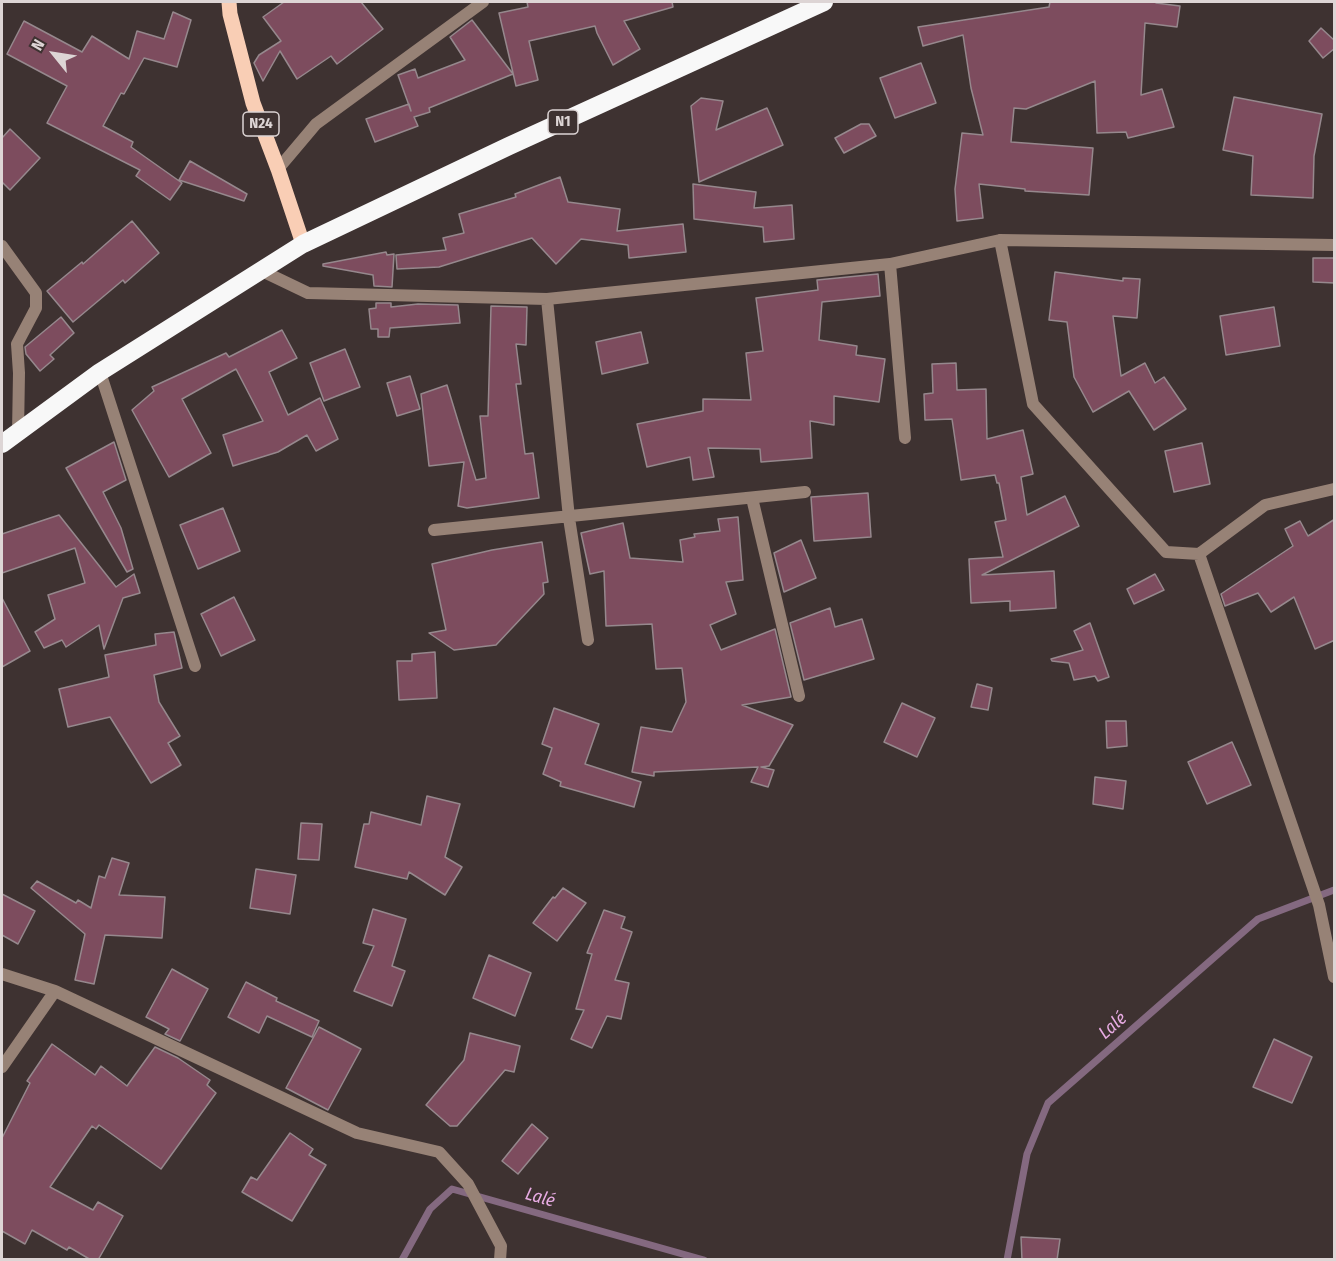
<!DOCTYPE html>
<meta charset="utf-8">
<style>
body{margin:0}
#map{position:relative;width:1336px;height:1261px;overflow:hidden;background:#3e3231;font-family:"Fira Sans Condensed",sans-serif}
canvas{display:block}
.frame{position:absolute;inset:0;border:3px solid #ddd5d5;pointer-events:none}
.north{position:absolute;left:24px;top:24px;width:60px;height:60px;-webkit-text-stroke:4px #3e3231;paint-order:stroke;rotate:300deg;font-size:16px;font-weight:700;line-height:24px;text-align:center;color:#ddd5d5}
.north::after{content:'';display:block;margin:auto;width:21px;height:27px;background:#ddd5d5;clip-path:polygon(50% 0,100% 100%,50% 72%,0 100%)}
</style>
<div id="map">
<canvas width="1336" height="1261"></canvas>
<div class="frame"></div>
<div class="north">N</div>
</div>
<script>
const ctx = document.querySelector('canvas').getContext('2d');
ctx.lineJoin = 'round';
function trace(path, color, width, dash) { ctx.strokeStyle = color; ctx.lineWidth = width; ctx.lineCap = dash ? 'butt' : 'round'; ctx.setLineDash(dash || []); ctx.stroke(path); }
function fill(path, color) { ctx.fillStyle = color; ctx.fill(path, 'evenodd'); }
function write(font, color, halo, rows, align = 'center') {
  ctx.font = font + ' "Fira Sans Condensed",sans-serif'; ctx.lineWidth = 4.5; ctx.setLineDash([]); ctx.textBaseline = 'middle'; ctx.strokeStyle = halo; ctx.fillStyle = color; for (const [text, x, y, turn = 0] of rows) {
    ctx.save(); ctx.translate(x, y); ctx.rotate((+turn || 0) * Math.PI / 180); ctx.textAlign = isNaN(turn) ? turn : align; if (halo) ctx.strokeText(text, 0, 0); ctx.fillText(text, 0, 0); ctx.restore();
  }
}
trace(new Path2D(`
 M402 1260 430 1209 452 1189 704 1260
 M1007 1260 1027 1154 1048 1103 1258 919 1334 890`), '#846980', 7);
const building = new Path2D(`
 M284 2H361L383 29 337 64 331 56 297 79 280 51 263 81 254 63 259 55 281 41 263 17Z
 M527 2H672L673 7 624 21 640 49 613 65 597 33 595 26 529 41 538 80 516 86 499 13 528 7Z
 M1050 2H1156V3L1180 6 1177 27 1145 23 1141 95 1162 89 1174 127 1128 138 1126 132 1097 133 1095 81 1026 109 1014 108 1011 142 1093 148 1089 195 1025 191V189L979 184 983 218 957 221 955 189 962 133 983 135 971 88 963 35 923 46 918 27 1049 7Z
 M173 12 191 20 177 67 144 58 124 94 121 93 103 126 133 142 131 147 182 183 170 200 136 176 140 170 47 123 67 86 7 54 24 21 82 52 92 36 129 59 137 31 164 39Z
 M472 20 513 74 429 108 430 112 414 117 418 126 375 142 366 119 409 104 411 111 398 75 415 69 418 78 465 60 450 37Z
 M1321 28 1335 41V48L1323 58 1309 41Z
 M921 63 936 103 895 118 880 78Z
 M1234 97 1322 114 1314 156 1313 198 1251 195 1253 156 1223 150Z
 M701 98 723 101 716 130 767 108 783 145 699 182 691 106Z
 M861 124H869L876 136 844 153 835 138Z
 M10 129 40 158 10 190 2 182V138Z
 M190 161 247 194 244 201 179 180Z
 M560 177 568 202 620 209 617 231 683 224 686 252 629 258 628 245 581 239 556 264 532 238 439 267 397 269 396 255 446 250 443 238 464 233 459 214 516 197 515 194Z
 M693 184 756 192 754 208 792 205 794 239 764 242 763 227 694 219Z
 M132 221 159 253 125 283 123 280 73 322 47 291 82 262 83 264Z
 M386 252 387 255 394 254 392 287 374 286 373 275 323 266V264Z
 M1313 258H1335V283L1313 282Z
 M1055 272 1123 281V278L1140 279 1137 318 1113 316 1121 376 1145 363 1155 383 1164 377 1186 409 1154 430 1129 391 1093 412 1074 377 1067 322 1049 320Z
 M878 274 880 296 822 302 819 340 857 346 856 355 885 359 879 402 834 396V425L810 421 812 458 761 462 760 449 708 448 714 477 693 480 690 457 647 467 637 424 703 411V399L751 400 746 353 763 351 756 298 818 290 817 280Z
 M376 303H391V307L418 304 458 305 460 323 390 328 389 337H378V329H371L369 309 376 308Z
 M491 306 527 307 526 345 516 344 521 384H516L525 454 533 453 539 498 467 508 458 506 464 462 429 466 421 394 447 385 476 480 486 478 480 416H488Z
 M1274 307 1280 346 1226 355 1220 316Z
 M61 317 74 333 50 355 54 359 40 371 26 354 25 347Z
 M282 330 297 358 269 372 288 415 320 398 338 439 316 451 307 435 278 452 233 466 223 435 263 421 236 369 182 399 211 453 169 477 132 410 154 391 152 387 226 353 229 357Z
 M641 332 648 363 602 374 596 342Z
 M345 349 360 387 324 401 310 363Z
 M956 363 957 390 986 389 987 439 1023 430 1033 474 1021 477 1027 515 1065 496 1079 526 982 575 1054 571 1056 608 1010 611V601L971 603 969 559 1003 557 995 522 1006 520 999 483H997L995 475 961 480 952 419 925 420 924 394 933 393 932 364Z
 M410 376 420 409 397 416 387 383Z
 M114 442 126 480 103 492 121 528 133 569 127 572 66 468Z
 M1202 443 1210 484 1174 492 1165 451Z
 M868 493 871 537 814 541 811 497Z
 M223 508 240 551 198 569 180 525Z
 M59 515 116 587 134 574 140 593 123 598 104 649 99 625 66 647 62 640 44 648 35 632 55 619 48 595 85 583 75 548 2 573V534Z
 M738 517 743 580 726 582 736 614 710 625 721 650 775 629 791 697 742 705 793 725 769 766 761 767 774 770 768 787 751 782 758 767 654 772V776L632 772 641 727 672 732 686 702 682 668 656 669 652 624 606 626 604 571 590 574 581 533 623 523 630 558 683 562 680 540 695 537 694 534 720 531 718 519Z
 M1335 519V640L1315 649 1294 597 1271 612 1258 593 1225 606 1221 594 1293 546 1285 529 1300 521 1308 536Z
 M801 540 816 578 784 592 774 553Z
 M542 542 548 582 543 583 544 594 496 645 454 650 429 633 446 630 432 564 492 550Z
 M1155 574 1164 590 1134 604 1127 589Z
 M234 597 255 640 221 656 201 614Z
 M2 598 30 651 2 667Z
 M830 608 835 627 862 619 874 659 804 680 790 623Z
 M1090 623 1109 677 1098 681 1095 676 1074 680 1069 663 1052 661 1051 659 1083 650 1074 631Z
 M174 632 182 668 154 675 159 702 180 736 168 743 181 765 151 783 110 717 68 727 59 689 109 677 105 655 156 645 155 634Z
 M435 652 437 698 399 700 397 661H412V654Z
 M977 684 992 688 988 710 971 707Z
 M902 703 935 718 917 757 884 742Z
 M554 708 599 724 585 764 641 782 634 807 560 786 561 782 543 774 552 748 542 744Z
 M1106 721H1126L1127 746 1107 748Z
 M1232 742 1251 785 1207 804 1188 762Z
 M1095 777 1126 781 1123 809 1093 804Z
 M427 796 460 804 445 857 462 867 445 895 409 872 407 879 355 867 364 824H369L371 812 421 825Z
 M301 823 322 824 319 860 298 859Z
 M112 858 129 863 119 895 165 897 162 938 105 935 94 984 75 980 85 934 31 888 37 881 76 903 78 900 91 908 99 876 105 878Z
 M256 869 296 875 290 914 250 908Z
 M563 888 586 903 557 941 533 923 553 897 555 898Z
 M2 894 35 911 18 944 2 935Z
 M373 909 406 919 392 966 405 971 392 1006 354 991 374 946 363 943Z
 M604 910 625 917 621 928 632 932 615 980 629 983 621 1019 607 1016 592 1048 571 1039 584 1010 576 1009 592 954 587 953Z
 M489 955 531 973 515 1016 473 998Z
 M172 969 208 989 180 1041 165 1034 169 1029 146 1017Z
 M246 982 277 998 276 1001 319 1021 312 1037 267 1016 259 1033 228 1017Z
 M319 1027 361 1049 328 1110 286 1088Z
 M470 1033 520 1046 514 1072 505 1070 457 1126H450L426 1105 464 1060Z
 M1274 1039 1312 1057 1292 1103 1253 1087Z
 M52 1044 95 1075 101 1066 127 1086 155 1047 178 1058 210 1080 207 1085 216 1093 161 1169 99 1125 96 1129 92 1126 50 1187 93 1210 98 1202 123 1216 98 1260H91L69 1247 67 1250 32 1230 25 1244 2 1231V1138L30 1083 27 1081Z
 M532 1124 548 1138 518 1174 502 1161Z
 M290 1133 313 1149 309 1155 326 1165 292 1221 242 1192 251 1177 257 1180Z
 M1021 1237 1060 1239 1057 1260H1022Z`);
fill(building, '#7d4c5e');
trace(building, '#96888d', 1.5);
trace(new Path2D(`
 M278 169 316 124 483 2
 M1000 240 1033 404 1166 552 1199 554 1265 505 1334 489
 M2 246 36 293V308L17 344 19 373 18 433
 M890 264 905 438
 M260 270 308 293 547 299 890 264 1000 240 1334 245
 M547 299 569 518 588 640
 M100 372 195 666
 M752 498 799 696
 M434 530 805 492
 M1199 554 1319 905 1334 977
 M2 974 55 991 357 1133 439 1152 468 1184 501 1246 500 1260
 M2 1067 55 991`), '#978276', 12);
trace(new Path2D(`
 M229 2 230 14 253 103 278 169 303 244`), '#f9ceb5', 15);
trace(new Path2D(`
 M2 444 100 372 303 244 509 146 824 2`), '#f8f8f8', 18);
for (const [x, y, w] of [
 [563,122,30],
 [261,124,36]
]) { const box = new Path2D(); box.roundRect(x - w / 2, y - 12, w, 24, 4.5); ctx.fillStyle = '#3e3231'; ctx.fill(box); trace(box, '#ddd5d5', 1.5); }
write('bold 15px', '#ddd5d5', null, [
 ["N1",563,122],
 ["N24",261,124]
]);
write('italic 18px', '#e7abe2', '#3e3231', [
 ["Lalé",1113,1026,-41],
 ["Lalé",540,1198,16]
]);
</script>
